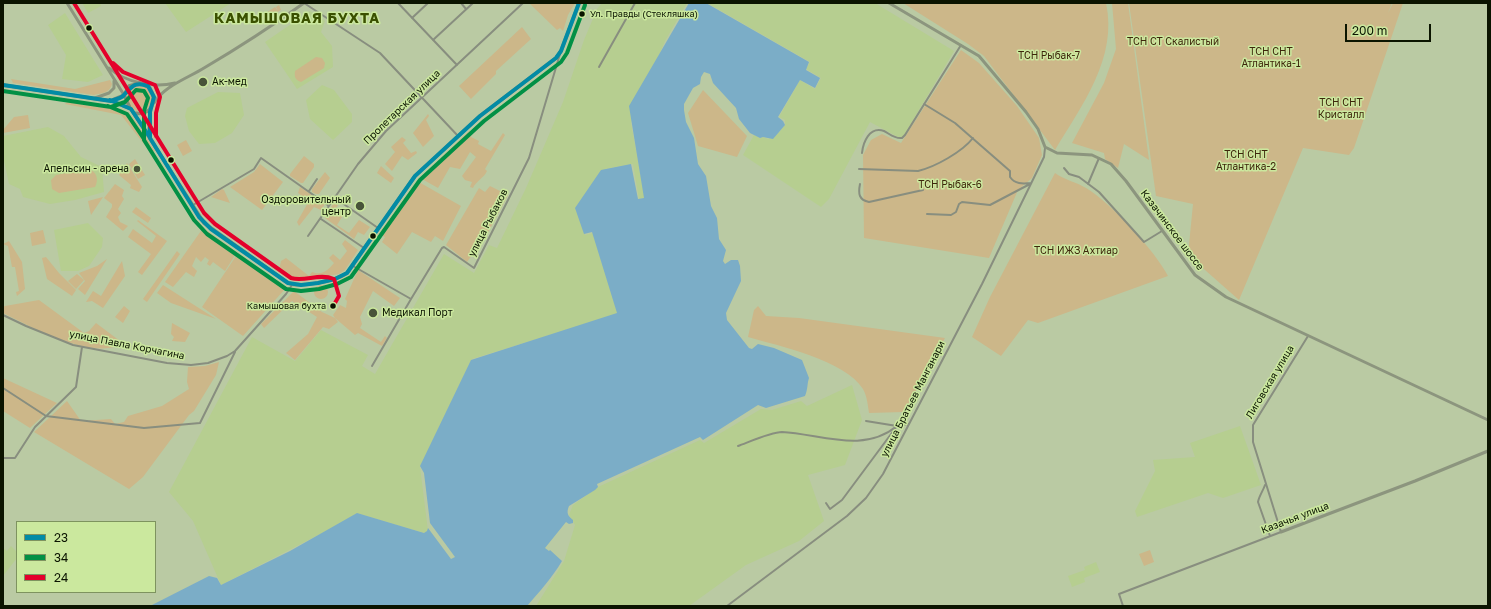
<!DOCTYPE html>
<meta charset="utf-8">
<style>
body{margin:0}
#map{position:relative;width:1491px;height:609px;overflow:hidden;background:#bacaa3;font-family:"Golos Text",sans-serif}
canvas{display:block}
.frame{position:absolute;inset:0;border:4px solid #0b1400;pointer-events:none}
.legend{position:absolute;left:16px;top:521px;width:140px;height:72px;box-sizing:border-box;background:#cbe89e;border:1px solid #7e935f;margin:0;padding:5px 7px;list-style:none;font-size:12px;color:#0b1400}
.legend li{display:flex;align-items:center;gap:8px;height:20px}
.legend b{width:20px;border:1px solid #7e935f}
.scale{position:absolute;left:1345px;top:24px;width:86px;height:18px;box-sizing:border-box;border:2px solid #0b1400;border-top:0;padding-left:5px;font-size:12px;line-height:14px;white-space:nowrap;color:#0b1400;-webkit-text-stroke:3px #cbe89e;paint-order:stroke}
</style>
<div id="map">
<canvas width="1491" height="609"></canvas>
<div class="frame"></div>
<ul class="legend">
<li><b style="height:5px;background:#028ba5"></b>23</li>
<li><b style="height:5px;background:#029045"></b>34</li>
<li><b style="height:5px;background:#e4002b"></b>24</li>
</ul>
<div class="scale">200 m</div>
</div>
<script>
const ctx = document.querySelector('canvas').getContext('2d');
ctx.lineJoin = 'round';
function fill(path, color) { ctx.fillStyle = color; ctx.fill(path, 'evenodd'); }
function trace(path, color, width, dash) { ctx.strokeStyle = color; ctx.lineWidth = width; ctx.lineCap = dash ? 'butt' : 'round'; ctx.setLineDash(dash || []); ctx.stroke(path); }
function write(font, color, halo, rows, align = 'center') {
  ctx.font = font + ' "Golos Text",sans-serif'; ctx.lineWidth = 3; ctx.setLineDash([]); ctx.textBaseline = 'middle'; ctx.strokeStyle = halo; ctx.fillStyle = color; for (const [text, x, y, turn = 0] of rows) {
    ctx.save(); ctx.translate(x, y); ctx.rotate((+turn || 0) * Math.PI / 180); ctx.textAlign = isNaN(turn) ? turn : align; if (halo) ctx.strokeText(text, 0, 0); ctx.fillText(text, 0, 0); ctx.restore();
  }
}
fill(new Path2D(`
 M82 3H100L101 6 88 13Z
 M165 3H231L186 32Z
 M602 3H687L665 41 631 123 645 198 639 199 633 164 605 169 576 209 585 235 593 233 618 314 472 359 420 467 428 531 424 533 359 514 221 585 193 521 169 492 252 337 295 361 321 330 368 355 362 366 375 374 444 254 474 273 489 245 497 248 526 188 563 102 584 40 597 9Z
 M707 3H875L954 51 903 137H898L870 122 829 199 821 207 743 155 754 135 760 138 763 137 768 139 779 132 785 125V120L779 117 800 80 815 89 821 78 806 69 810 62Z
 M310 11 325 21 321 32 332 46 333 67 297 89 265 42Z
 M65 13 103 75 88 82 62 79 66 55 48 25Z
 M322 85 334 90 352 114V122L333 140 310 119 306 100Z
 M218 92 240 93 244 115 232 133 215 143 199 144 189 131 185 116 187 108Z
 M48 127 64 136 81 157 102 167 104 192 75 200 50 204 23 197 20 189 9 184 3 156V136Z
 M88 223 103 238 102 247 89 266 78 271H61L54 230Z
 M852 385 862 420 845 465 808 475 824 521 799 541 746 565 689 606H536L564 561 575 525 569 515 573 505 598 487 700 440 704 443 761 409 772 410 801 401 807 406Z
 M1240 426 1261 485 1223 498 1208 493 1137 517 1135 511 1155 471 1153 460 1195 457 1190 443Z
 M11 546 17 552V558L3 576V548L7 551Z
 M1096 562 1100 572 1084 578 1085 582 1072 587 1068 576 1085 570 1084 567Z`), '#b6ce90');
fill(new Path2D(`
 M529 3H575L568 15 563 31 560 28 557 30Z
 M903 3H1106C1118 58 1082 105 1055 150L984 56 968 44Z
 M1112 3H1128L1149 160 1124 144 1118 168 1105 159 1104 153 1072 143 1104 83 1116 49Z
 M1129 3H1392L1388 13 1393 3H1403L1354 148 1349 155 1303 148 1239 300 1188 255 1193 204 1156 196Z
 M279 5 281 10 262 21 263 15 275 7 278 11 276 7Z
 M522 27 531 39 496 71V74L471 99 459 86Z
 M961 50 979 63 1017 106 1039 138 1042 155 1032 178 1018 190 989 258 864 238 863 155 871 140 882 134 901 143Z
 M316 57 322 58 325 63 324 68 301 82C296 80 294 78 295 71Z
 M11 79 75 89 110 80 112 84C110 93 102 93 94 95L13 83Z
 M126 98a13 13 0 1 1 26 0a13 13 0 1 1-26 0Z
 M703 90 747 136 737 157 698 146 688 113Z
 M69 100 124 110 132 116 155 151 151 153 121 115 65 104Z
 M428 114 429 116 426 120 434 136 423 147 413 133Z
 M28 115 30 128 3 133V130L14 117Z
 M470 130 471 137 479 141 478 144 491 151 503 133 505 135 485 169 487 171C484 178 476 181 473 188L470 187 472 182 465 180 462 176 476 157 470 152 460 169 450 167 438 188 422 179V176Z
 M402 137 406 140 403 143 411 153 416 151 417 153 408 160 402 156 392 171 385 164 395 152 391 147Z
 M186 140 192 151 183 156 177 145Z
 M304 156 314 164V167L303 183H301L290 176V174Z
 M135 159 145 175 138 179 129 164Z
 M127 163 142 187 139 192 130 188 131 185 119 175Z
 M260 164 283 182 262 210 230 187 254 172Z
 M381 166 394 178 391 183 377 173Z
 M88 169C97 171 99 180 95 187L59 193 52 189 51 180 56 175Z
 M325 172 330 178 319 194H316L312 192V189Z
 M1055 173C1065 180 1076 182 1086 188 1110 202 1156 252 1168 276L1038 323 1028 320 1001 356 972 337 990 297Z
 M417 181 461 206 443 241 435 236 431 242 412 232 397 254 382 242 385 237 379 234Z
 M115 184 124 190 122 196 124 199 118 209 121 213 118 217 120 222 128 226 123 231 106 217 112 207V204L104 198Z
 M490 186 508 195 475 257 472 255 467 262 446 245 479 188 485 192Z
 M300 187 325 204 321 210 314 207 299 226 297 222 309 201 298 193Z
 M222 189 224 190 230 203 211 197Z
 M103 197 91 215 88 201Z
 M334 202 338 205 334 211 339 213 342 210 345 212 337 225 349 233 359 220 370 227 364 235 358 232 354 239 325 218Z
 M136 207 151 218 148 223 132 212Z
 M138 220 167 241 142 275 138 272 151 254 128 237 133 229 152 243 156 236 137 221Z
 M203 228 237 252 225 271 213 262 210 266 207 264 209 260 205 257 201 262 196 257 192 266 197 271 194 277 186 272 173 287 165 282Z
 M43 230 46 243 32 246 30 233Z
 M345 240 358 250 345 270 339 274 299 281 279 271 281 261 286 258 309 276 312 272C322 276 328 270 334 263L329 258 333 254 340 260 347 251 342 244Z
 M9 241 22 262 25 289 17 296 16 292 19 291 15 267H12L8 246 3 244Z
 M177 251 180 254 147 302 143 299Z
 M238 253 285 289 243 336 202 307Z
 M46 257 59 273 76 290 72 296 47 279 42 258Z
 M107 259 85 295 78 289 85 281 79 273 97 266Z
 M122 261 125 276 103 308 92 301 86 302 93 291 101 296Z
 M358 270 400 298 394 306 373 291 360 317 362 324 360 328 381 342 385 336 387 338 382 346 358 333 355 335 335 318 338 322 329 329 323 327 295 360 286 353 308 334 317 317 292 301 264 328 261 324 294 291 322 312 335 318 333 315 340 305 346 308 347 301 345 299Z
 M77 274 84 280 76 289 68 281Z
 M314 292a7 7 0 1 1 14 0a7 7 0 1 1-14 0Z
 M163 285 216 319 171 303 157 293Z
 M39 300 84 333 89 331 96 323 120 341H126C121 344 114 348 109 348 77 352 31 327 3 313V307L5 306Z
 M124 306 130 311 123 323 115 317Z
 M758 306 766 316 799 318 945 338 904 412 869 413C868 406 867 396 863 389 845 360 779 346 748 337L754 310Z
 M172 323 190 333 185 342 172 341 174 337 171 334Z
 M219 362 216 375 194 411 189 415 143 477 129 489 34 432 67 401 81 421 111 419 115 424 124 422 128 416 162 406 189 389 187 382 188 367 205 366Z
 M3 378 57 403 30 428 3 411Z
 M1150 550 1154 562 1144 566 1139 554Z`), '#ccb789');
fill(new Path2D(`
 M689 3H706L809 62 806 70 820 78 815 88 800 80 778 117 783 121 785 125 773 139 763 137 760 138 750 133 739 119 736 108 713 83 710 74 704 72 701 77 700 84 693 88 684 104V110L686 122 694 138 698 164 706 176 711 206 717 218 719 239 726 250 723 261 725 264 731 260H738L740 266 741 281 726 313 727 320 749 348 752 349 758 344 774 348 802 360 809 378C807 384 808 389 805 396L766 408 758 405 703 440 700 437 597 484 598 487 595 490 569 506C566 513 568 516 573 520V523L569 524 566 522 545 548 549 551 550 550 562 561C552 578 540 591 527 606H150L209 576 217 578 221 585 290 551 357 513 424 533 427 531 428 528 451 559 455 557 430 523 424 473 420 466 471 360 617 313 592 232 584 234 575 208 601 170 631 164 638 199 644 198 629 106Z`), '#7badc7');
trace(new Path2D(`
 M304 3 380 53 458 136
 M398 3 457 65
 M461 3 466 9
 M412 18 428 3
 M433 40 473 3
 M599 67 635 3
 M924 104 955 123 1010 171V177C1015 184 1022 184 1031 183
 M862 153C863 143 869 126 884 131 890 134 894 139 902 138L905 135 961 45
 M1064 168 1069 174 1079 177 1099 192 1144 242 1162 231
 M859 169 918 171C935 167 962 152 973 138
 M860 184C858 194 859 200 869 202L923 190
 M1088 184 1099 158
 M309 191 317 179
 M335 198 378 228
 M193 205 254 169 261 158 329 206
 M927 214 951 215 956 212 959 204 962 202 990 205 1030 184
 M321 219 364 248
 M308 236 358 164 386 131 523 3
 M353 266 411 299 442 248 444 247 474 268 529 158 560 54
 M3 315 26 326 73 345 167 363 191 365 208 363 227 356 235 351 286 294 292 285
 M372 366 411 299
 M3 388 46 416 144 428 200 423 235 352
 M866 421 897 426
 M738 446C749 442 771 432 782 432 821 434 863 454 897 426
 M3 458H15L35 427 76 387 82 347
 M1265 485C1263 491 1259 496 1258 502L1270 536
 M826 503 830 509 842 500 897 426 908 424
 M727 606 847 516 866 498 883 474 982 284 1044 157 1045 148
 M1123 606 1119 594 1281 532 1253 442V425L1308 336`), '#888e7f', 2);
trace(new Path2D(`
 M67 3 124 95
 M889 3 979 56 1026 112 1038 129 1045 147 1057 153 1092 155 1111 164 1126 181 1195 275 1226 297 1488 420
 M109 68C126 83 154 88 175 83
 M95 98 109 93 114 88V81
 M154 103C164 86 188 78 204 68 238 48 272 26 304 3
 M1281 532 1415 481 1488 451`), '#8c957e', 3);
trace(new Path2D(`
 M3 85 111 101 131 109 204 223 288 283C301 288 336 281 347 273L415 176 480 116 556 58 561 51 579 3
 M112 100 124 95
 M130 108 124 95 129 86 140 83 150 88C158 102 151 116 134 113
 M149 134 150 109`), '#858e77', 3.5);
trace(new Path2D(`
 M3 85 111 101C115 99 120 99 123 96 132 87 134 81 148 86L154 97 150 112V138L199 217 211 229 288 283 301 285 318 283 335 279 347 273 415 176 480 116 556 58 561 51 579 3
 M110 100 131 109 149 136`), '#028ba5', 4);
trace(new Path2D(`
 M3 91 111 107 125 102 136 90 144 91 148 98 144 111V140L194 220 207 234 286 289 301 291 319 289 337 284 351 277 420 180 484 121 561 62 567 53 585 5
 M108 106 127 114 144 139`), '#029045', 4);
trace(new Path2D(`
 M74 3 204 213 215 224 291 278C305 282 319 273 334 279L339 296 332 308
 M113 63 123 72 155 85 160 97 156 113V136`), '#e4002b', 4);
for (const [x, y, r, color] of [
 [582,14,3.5,"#0b1400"],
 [89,28,3.5,"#0b1400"],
 [203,82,5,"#485439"],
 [171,160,3.5,"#0b1400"],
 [137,169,4,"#485439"],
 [360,206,5,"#485439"],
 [373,236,3.5,"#0b1400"],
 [333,306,3.5,"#0b1400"],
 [373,313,5,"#485439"]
]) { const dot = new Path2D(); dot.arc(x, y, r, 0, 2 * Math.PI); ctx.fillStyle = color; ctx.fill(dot); trace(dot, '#cbe89e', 1.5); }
write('9px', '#0b1400', '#cbe89e', [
 ["Ул. Правды (Стекляшка)",590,14],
 ["Камышовая бухта",326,306,"right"]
], 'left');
write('10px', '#3e260b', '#cbe89e', [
 ["ТСН СТ Скалистый",1173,42],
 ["ТСН СНТ",1271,52],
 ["Атлантика-1",1271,64],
 ["ТСН Рыбак-7",1049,56],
 ["ТСН СНТ",1341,103],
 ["Кристалл",1341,115],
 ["ТСН СНТ",1246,155],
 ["Атлантика-2",1246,167],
 ["ТСН Рыбак-6",950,185],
 ["ТСН ИЖЗ Ахтиар",1076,251]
]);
write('10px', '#0b1400', '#cbe89e', [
 ["Ак-мед",212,82],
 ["Апельсин - арена",129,169,"right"],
 ["Оздоровительный",351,200,"right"],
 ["центр",351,212,"right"],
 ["Медикал Порт",382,313]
], 'left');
write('10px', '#0b1400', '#cbe89e', [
 ["Пролетарская улица",402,107,-44],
 ["улица Рыбаков",488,223,-63],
 ["Казачинское шоссе",1172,230,53],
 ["улица Павла Корчагина",127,345,11],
 ["Лиговская улица",1270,382,-59],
 ["улица Братьев Манганари",913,399,-63],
 ["Казачья улица",1295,518,-21]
]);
ctx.letterSpacing = '1px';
write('bold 14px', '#3a5000', '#cbe89e', [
 ["КАМЫШОВАЯ БУХТА",297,19]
]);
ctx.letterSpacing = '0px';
</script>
